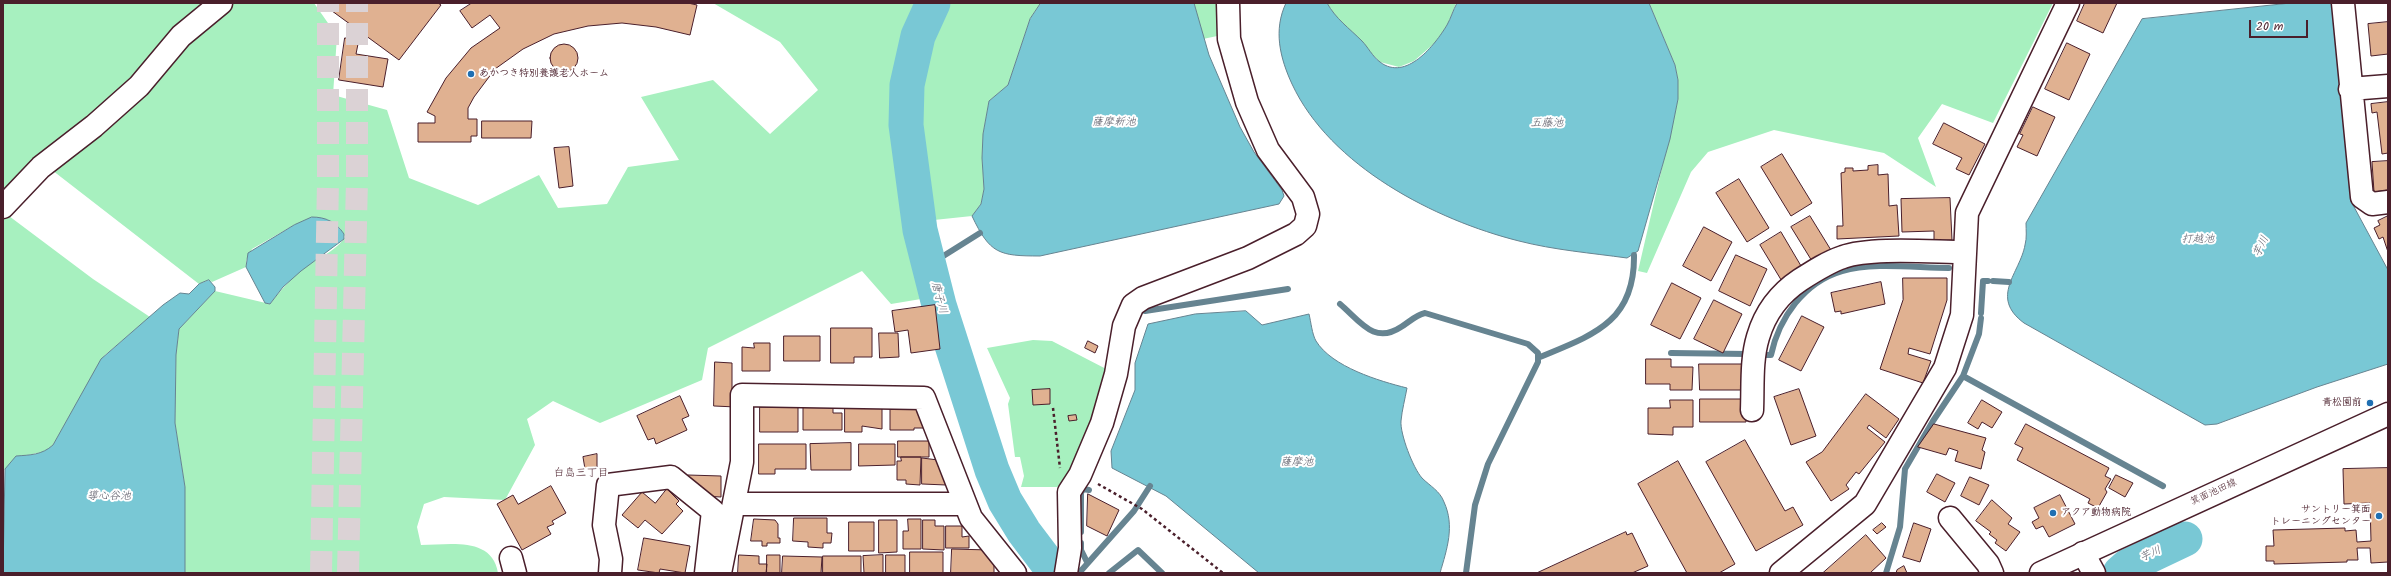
<!DOCTYPE html>
<meta charset="utf-8">
<style>
body{margin:0}
#map{position:relative;width:2391px;height:576px;overflow:hidden;background:#fff;font-family:Kalam,sans-serif}
canvas{display:block}
.frame{position:absolute;inset:0;border:4px solid #4a1f2b;pointer-events:none}
.scale{position:absolute;left:2249px;top:20px;width:59px;height:18px;box-sizing:border-box;border:2px solid #4a1f2b;border-top:0;padding-left:5px;font-size:12px;line-height:14px;white-space:nowrap;color:#4a1f2b;-webkit-text-stroke:3px #fff;paint-order:stroke}
</style>
<div id="map">
<canvas width="2391" height="576"></canvas>
<div class="frame"></div>
<div class="scale">20 m</div>
</div>
<script>
const ctx = document.querySelector('canvas').getContext('2d');
ctx.lineJoin = 'round';
function fill(path, color) { ctx.fillStyle = color; ctx.fill(path, 'evenodd'); }
function trace(path, color, width, dash) { ctx.strokeStyle = color; ctx.lineWidth = width; ctx.lineCap = dash ? 'butt' : 'round'; ctx.setLineDash(dash || []); ctx.stroke(path); }
function write(font, color, halo, rows, align = 'center') {
  ctx.font = font + ' Kalam,"Klee One",sans-serif'; ctx.lineWidth = 4; ctx.setLineDash([]); ctx.textBaseline = 'middle'; ctx.strokeStyle = halo; ctx.fillStyle = color; for (const [text, x, y, turn = 0] of rows) {
    ctx.save(); ctx.translate(x, y); ctx.rotate((+turn || 0) * Math.PI / 180); ctx.textAlign = isNaN(turn) ? turn : align; if (halo) ctx.strokeText(text, 0, 0); ctx.fillText(text, 0, 0); ctx.restore();
  }
}
fill(new Path2D(`
 M3 3H314L337 36 333 95 387 110 409 178 478 205 539 175 558 208 607 204 628 167 679 160 641 97 713 80 770 134 818 90 780 42 713 3H1041L1030 19 1008 85 989 101 983 134 982 158 984 189 981 204 972 216 934 220 943 285 921 299 891 304 862 271 708 348 702 380 600 423 553 401 527 419 535 445 505 500 444 497 424 504 417 527 421 545C449 545 492 536 498 573H185V487L175 423 176 355 179 329 215 291 270 304C279 292 289 281 300 271 313 260 336 252 345 237L340 228 327 219 294 225 252 249 246 261V267L212 282 209 280 199 284 39 160 3 190Z
 M1194 3H1222V35L1203 39Z
 M1327 3H1456L1448 24 1436 42 1414 61 1399 67 1380 62 1337 19Z
 M1649 3H2053L1993 123 1942 104 1918 138 1936 187 1884 153 1774 130 1708 152 1691 172 1647 273 1638 271 1678 99V80L1675 65Z
 M5 213 93 279 150 317 105 355 53 445 47 451 28 455 5 469 3 472V216Z
 M1033 340 1052 341 1112 372 1065 484 1057 487H1021L1024 476 1020 457H1015L1008 404 1010 398 987 348Z`), '#a7f0bf');
const water = new Path2D(`
 M1041 3H1194L1209 55 1240 127 1254 152 1282 190 1284 196 1279 204 1040 256C999 256 990 254 972 216L981 204 984 189 982 158 983 134 989 101 1008 85 1030 19Z
 M1286 3H1327C1336 19 1349 28 1362 41 1368 47 1372 56 1380 62 1406 82 1435 45 1447 25 1451 18 1453 10 1457 3H1649L1675 65 1678 80V99L1670 139 1638 251 1627 258C1591 253 1554 250 1519 241 1435 220 1330 166 1292 84 1280 58 1273 30 1286 3Z
 M2291 3H2333L2353 205 2388 270V364L2317 387 2217 424 2205 425 2024 323C1989 297 2020 273 2025 245 2027 238 2026 230 2026 223L2142 19Z
 M312 217C326 217 336 222 344 234V239L301 271 283 287 270 304 265 303 246 267 248 253 294 225Z
 M209 280 215 287V291L179 329 176 355 175 423 185 487V573H3L5 469 16 456C30 455 42 455 53 445L101 359 163 305 180 293 189 294 199 284Z
 M1246 311 1262 325 1309 314C1311 322 1312 334 1316 341 1332 367 1379 381 1407 388 1405 399 1402 410 1401 421 1400 434 1413 468 1422 478 1430 486 1440 491 1444 502 1455 526 1447 549 1440 573H1259L1166 496 1112 468 1111 451 1135 390V363L1148 324 1195 314Z`);
fill(water, '#79c8d5');
trace(water, '#668491', 1);
trace(new Path2D(`
 M929 265 980 233
 M1993 281 2009 282
 M1340 304C1360 321 1374 345 1401 327 1409 322 1416 315 1425 313L1528 344 1538 353V362L1488 464 1475 505 1466 573
 M1145 311 1288 289
 M1981 313 1983 281H1988
 M1671 353 1747 354
 M1760 355H1771C1779 318 1804 282 1842 271 1873 262 1917 268 1949 268
 M1540 357C1593 335 1635 322 1634 255
 M1963 376 2163 486
 M1081 532V493L1083 489 1089 490
 M1081 543V550L1087 562
 M1079 573 1134 511 1150 486
 M1109 573 1138 550 1162 573
 M1886 573 1900 527 1905 469 1933 421 1963 376 1979 334 1981 318`), '#668491', 6);
trace(new Path2D(`
 M933 3 918 36 907 85 906 125 920 230 939 305 992 470 1005 501 1024 532 1055 573
 M2120 573 2128 566 2185 539`), '#79c8d5', 35);
const building = new Path2D(`
 M332 3H438L441 5 399 60 328 8Z
 M472 3H688L697 5 690 35 656 27 622 23 588 26 554 34 523 49 495 69 474 97 468 108V119H477V136H471V142H418V123H435V116L427 112 446 78 471 48 500 28 490 15 472 28 460 11Z
 M2085 3H2117L2103 33 2077 21Z
 M2388 22V54L2371 56 2368 24Z
 M345 38 359 39 356 54 388 59 383 87 339 80Z
 M2067 43 2090 54 2069 100 2045 89Z
 M550 58a14 14 0 1 1 28 0a14 14 0 1 1-28 0Z
 M2388 102V153L2382 154 2377 112 2372 113 2371 104Z
 M2033 107 2055 117 2037 156 2017 147 2023 135 2020 134Z
 M482 121H532L531 138H482Z
 M1944 123 1985 144 1969 175 1956 169 1962 158 1933 144Z
 M569 147 573 186 559 188 554 148Z
 M1782 154 1812 203 1791 216 1761 167Z
 M2388 161V190L2374 192 2372 162Z
 M1878 165V175L1888 174 1889 206 1897 205 1899 236 1837 239V226H1843L1841 173 1845 172V168H1853V171L1868 170V166Z
 M1739 179 1769 228 1747 242 1716 193Z
 M1950 198 1952 240 1934 241V231L1902 232 1901 199Z
 M1810 216 1834 255 1815 266 1791 227Z
 M2388 216V252L2383 237 2379 239 2374 228 2380 225 2378 221Z
 M1704 227 1732 242 1711 281 1683 266Z
 M1781 232 1804 271 1783 283 1760 245Z
 M1736 255 1767 269 1750 306 1719 291Z
 M1903 278H1947V300L1930 354 1909 348 1908 354 1931 361 1923 383 1880 369 1903 300Z
 M1881 282 1885 304 1841 314V311L1835 312 1831 293Z
 M1672 283 1701 298 1680 339 1651 325Z
 M1714 300 1742 314 1723 353 1694 339Z
 M935 305 940 349 911 353 908 330 895 332 892 311Z
 M1802 316 1824 327 1801 371 1779 360Z
 M831 328H872V357H854V363H831Z
 M879 333H898L899 357 880 358Z
 M784 336H820V361H784Z
 M1088 341 1098 346 1095 353 1085 348Z
 M754 343H770V371H742V347L754 348Z
 M1646 359H1671V367H1693L1692 390H1670V384H1646Z
 M715 362 732 363V391L736 407 714 406Z
 M1699 364H1745V390H1700Z
 M1050 389V404L1033 405 1032 390Z
 M1799 389 1816 436 1791 445 1774 397Z
 M1866 394 1899 419 1886 438 1869 425 1867 428 1885 442 1859 474 1856 472 1846 485 1849 489 1831 501 1806 462 1822 452Z
 M680 396 689 416 682 419 687 430 656 444 654 438 648 440 637 416Z
 M1700 399H1746V422H1700Z
 M1670 400H1693V427H1673V435L1648 434V408H1670Z
 M1982 400 2002 412 1992 428 1982 422 1978 429 1968 423Z
 M833 402V413H842V430H803V406Z
 M845 402H882V429L862 426V432H845Z
 M925 405V428H914V430H890V407Z
 M760 407H798V432H760Z
 M1076 415 1077 420 1069 421 1068 416Z
 M1934 424 1986 438 1982 450 1985 452 1981 469 1955 461 1958 451 1949 448 1946 455 1918 447Z
 M2026 424 2109 468 2105 476 2111 479 2105 489 2107 492 2098 508 2088 503 2090 499 2017 460 2023 448 2015 444Z
 M1745 440 1785 511 1793 507 1803 525 1756 551 1706 462Z
 M898 441H929V457H898Z
 M851 443V470H811L810 444Z
 M759 444H806V469H775V474H759Z
 M859 444H895V465L859 466Z
 M597 454V467L585 469 583 457Z
 M901 457H921L920 485 906 484V480H897V461H901Z
 M922 458 946 461V485L922 484Z
 M1678 461 1735 564 1719 573H1687L1638 484Z
 M2388 468V562L2371 563 2370 548H2357L2358 560H2347V562L2274 564V561H2266V546H2274L2273 530 2345 528V531L2356 530 2357 542 2371 541 2370 503 2344 504 2343 469Z
 M1937 474 1955 483 1945 502 1927 492Z
 M688 475 721 476V497L703 496 688 479Z
 M2116 475 2133 483 2125 497 2109 488Z
 M1970 477 1989 485 1979 505 1961 496Z
 M551 486 566 513 552 521 554 524 547 527 551 534 522 550 497 504 513 495 518 504Z
 M667 489 679 501 676 504 683 511 662 534 645 520 638 528 622 515 642 492 655 503Z
 M1088 494 1119 510 1107 536 1087 526Z
 M2060 495 2075 524 2049 537 2043 526 2036 529 2032 522 2039 518 2034 508Z
 M1992 500 2012 518 2008 524 2020 532 2006 551 1995 543 1997 540 1989 534 1991 532 1976 521Z
 M794 518H827V533H832L831 543H823V548L808 547V542L793 541Z
 M754 519 775 520 778 524V538H780V543H767V546H762V541H751Z
 M908 519H921V549H903V531H908Z
 M879 520H897V552L879 553Z
 M923 520H935V526H944V550L923 549Z
 M849 522H874V551H849Z
 M1882 523 1886 527 1877 534 1873 530Z
 M1914 523 1931 529 1920 562 1903 557Z
 M946 526H962V537L969 536V548H946Z
 M1626 532 1627 535 1632 533 1648 566 1632 573H1537Z
 M1866 535 1886 558 1870 573H1823Z
 M644 538 690 546 685 573 660 569 659 573 638 570Z
 M952 549 990 550V561H994V573H951Z
 M910 552H943V573H910Z
 M739 555 759 556V564H767L766 573H738Z
 M767 555H780V573H767Z
 M883 555V573H864L863 556Z
 M886 555H905V573H886Z
 M783 556 822 557 821 573H782Z
 M823 556H861V573H823Z
 M1904 566 1907 573H1896L1897 570Z`);
fill(building, '#e0b191');
trace(building, '#4a1f2b', 1);
trace(new Path2D(`
 M321 573 328 181V3
 M348 573 357 180V3`), '#dbd2d5', 22, [22, 11]);
const minor = new Path2D(`
 M2343 3 2362 197 2372 204 2388 202
 M2350 89 2388 86
 M3 207 41 167 94 126 139 86 181 36 221 3
 M1752 410C1753 386 1751 360 1758 337 1765 313 1779 294 1800 280 1814 271 1828 262 1843 257 1870 247 1933 252 1965 252
 M735 504H964
 M1950 518 1988 564 1992 573
 M2083 553 2094 573
 M511 558 515 573
 M610 573 611 559 604 525 608 485 671 477 713 511 706 573
 M720 573 742 462V395L924 398 971 518 1015 573
 M1066 573 1070 548 1069 492 1080 475 1102 423 1116 374 1124 326 1133 305 1143 298 1248 258 1296 234 1305 226 1308 214 1303 197 1268 150 1247 102 1229 39 1228 3
 M1781 573 1865 504 1945 368 1962 315 1967 213 2068 3`);
const major = new Path2D(`
 M2041 573 2388 414`);
trace(minor, '#4a1f2b', 25);
trace(major, '#4a1f2b', 25);
trace(new Path2D(`
 M1053 408 1060 468
 M1098 484 1142 509 1223 573`), '#4a1f2b', 2.5, [3, 3]);
trace(minor, '#fff', 22);
trace(major, '#fff', 22);
for (const [x, y, r, color] of [
 [471,74,4,"#1f6fb2"],
 [2370,403,4,"#1f6fb2"],
 [2053,513,4,"#1f6fb2"],
 [2379,516,4,"#1f6fb2"]
]) { const dot = new Path2D(); dot.arc(x, y, r, 0, 2 * Math.PI); ctx.fillStyle = color; ctx.fill(dot); trace(dot, '#fff', 1.5); }
write('bold 10px', '#4a1f2b', '#fff', [
 ["あかつき特別養護老人ホーム",479,74],
 ["青松園前",2362,403,"right"],
 ["サントリー箕面",2371,510,"right"],
 ["トレーニングセンター",2371,522,"right"],
 ["アクア動物病院",2061,513]
], 'left');
write('10px', '#4a1f2b', '#fff', [
 ["箕面池田線",2214,493,-25]
]);
write('italic 11px', '#5a5a66', '#fff', [
 ["薩摩新池",1114,123],
 ["五藤池",1547,124],
 ["打越池",2198,240],
 ["芋川",2262,247,-65],
 ["唐子川",938,298,75],
 ["薩摩池",1297,463],
 ["導心谷池",109,497],
 ["芋川",2151,555,-25]
]);
write('11px', '#4a1f2b', '#fff', [
 ["白島三丁目",581,474]
]);
</script>
